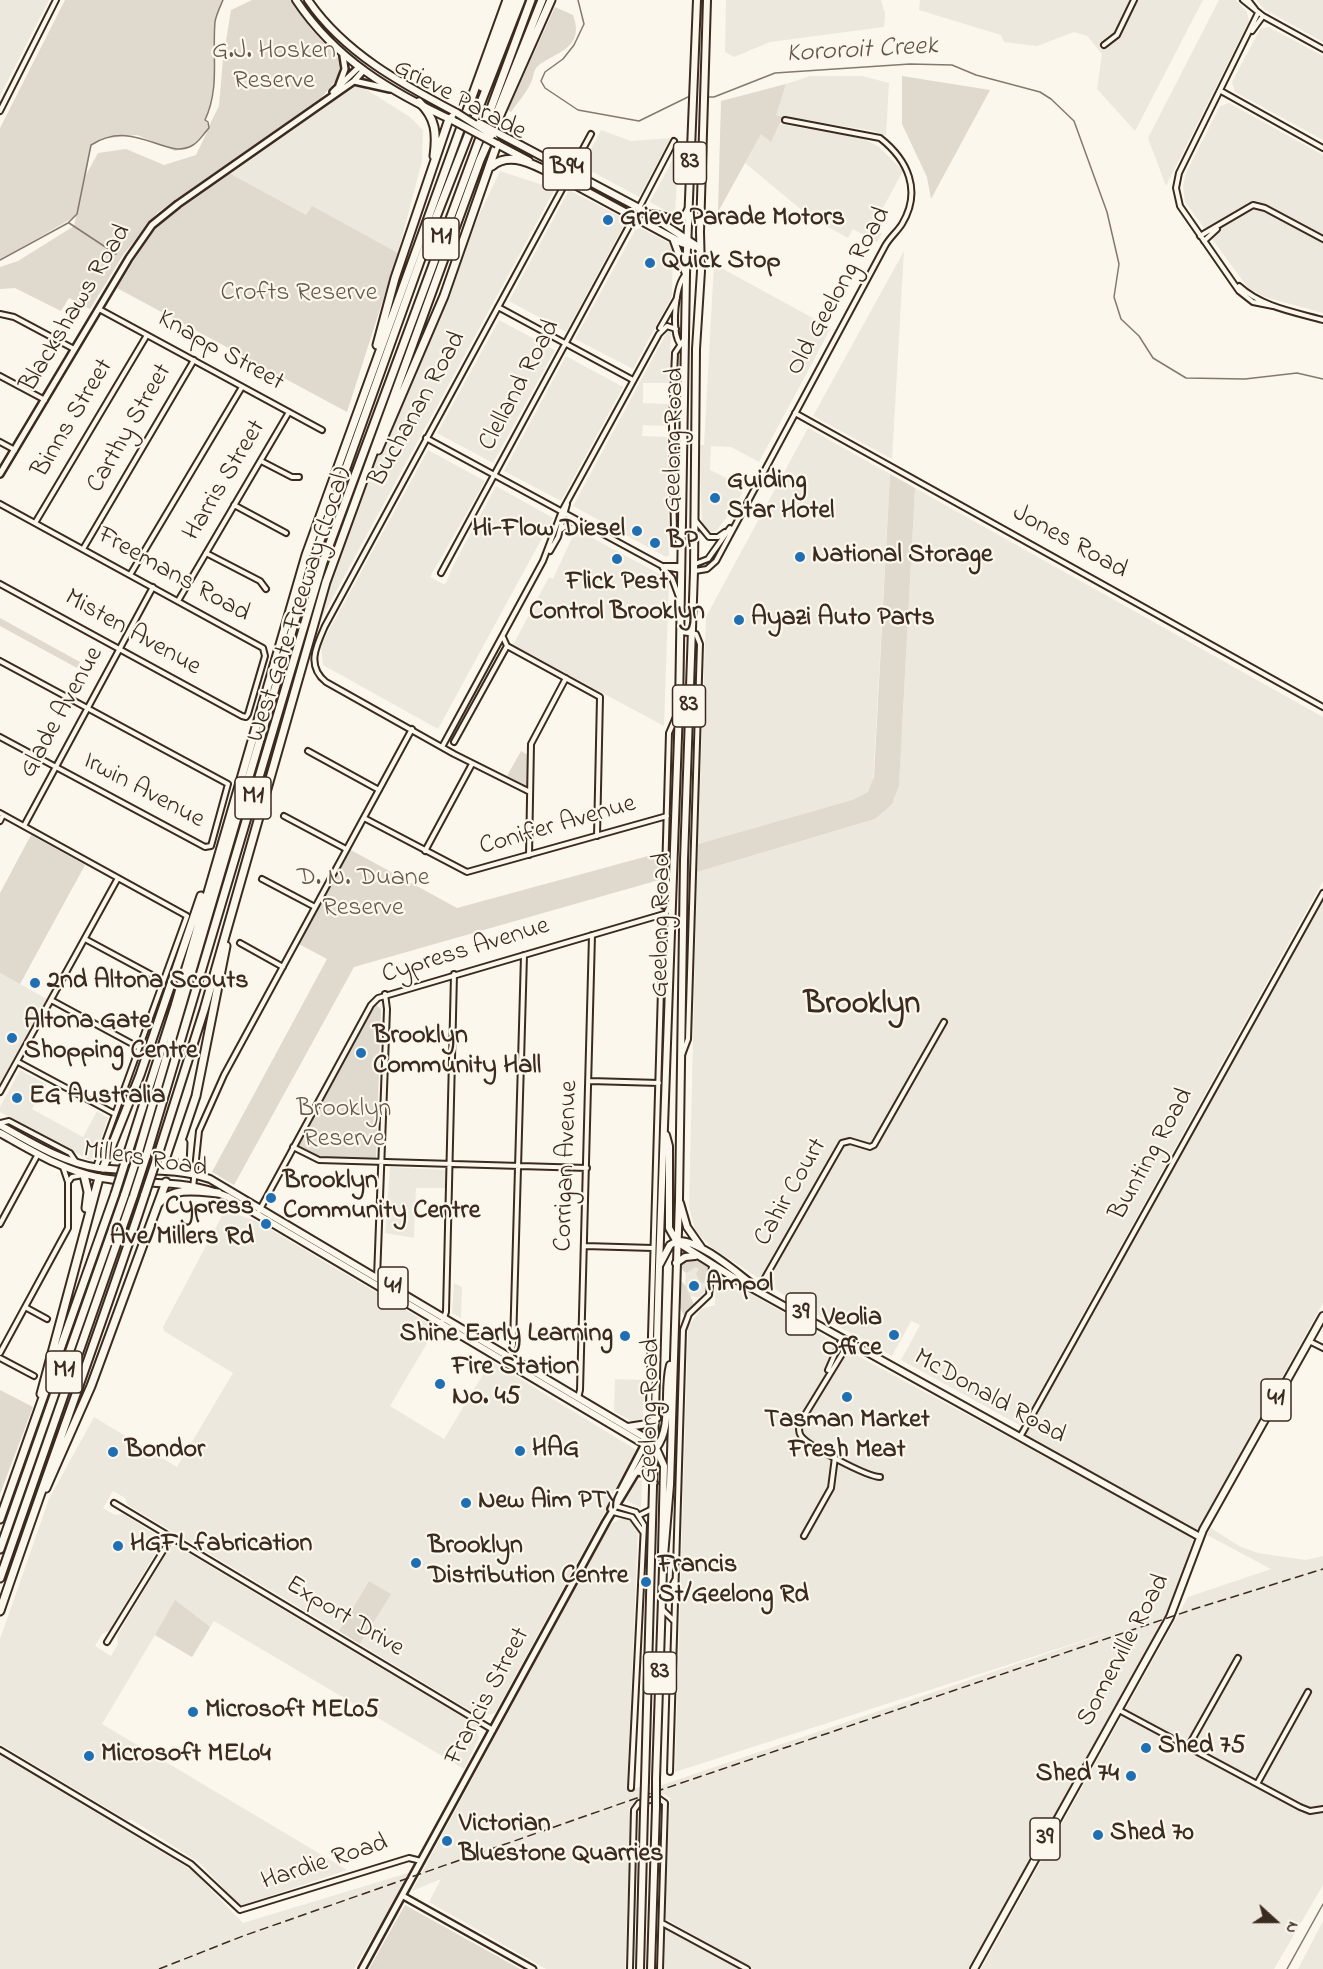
<!DOCTYPE html>
<style>
body{margin:0}
#map{position:relative;width:1323px;height:1969px;overflow:hidden;background:#fbf7ec;font-family:"Indie Flower",sans-serif}
canvas{display:block}
.north{position:absolute;left:1245px;top:1891px;width:60px;height:60px;-webkit-text-stroke:4px #fbf7ec;paint-order:stroke;rotate:111deg;font-size:16px;font-weight:700;line-height:24px;text-align:center;color:#3b2a1e}
.north::after{content:'';display:block;margin:auto;width:21px;height:27px;background:#3b2a1e;clip-path:polygon(50% 0,100% 100%,50% 72%,0 100%)}
</style>
<div id="map">
<canvas width="1323" height="1969"></canvas>
<div class="north">N</div>
</div>
<script>
const ctx = document.querySelector('canvas').getContext('2d');
ctx.lineJoin = 'round';
function fill(path, color) { ctx.fillStyle = color; ctx.fill(path, 'evenodd'); }
function trace(path, color, width, dash) { ctx.strokeStyle = color; ctx.lineWidth = width; ctx.lineCap = dash ? 'butt' : 'round'; ctx.setLineDash(dash || []); ctx.stroke(path); }
function write(font, color, halo, rows, align = 'center') {
  ctx.font = font + ' "Indie Flower",sans-serif'; ctx.lineWidth = 4.5; ctx.setLineDash([]); ctx.textBaseline = 'middle'; ctx.strokeStyle = halo; ctx.fillStyle = color; for (const [text, x, y, turn = 0] of rows) {
    ctx.save(); ctx.translate(x, y); ctx.rotate((+turn || 0) * Math.PI / 180); ctx.textAlign = isNaN(turn) ? turn : align; if (halo) ctx.strokeText(text, 0, 0); ctx.fillText(text, 0, 0); ctx.restore();
  }
}
fill(new Path2D(`
 M0 0H49L0 96Z
 M726 0H881L885 13 884 27 770 42 734 57 725 52Z
 M920 0H1203L1135 131 1097 89 1102 54 1087 36 1074 32 1037 46 1004 42 1001 35 919 10Z
 M1219 0H1236L1247 12 1249 21 1166 186 1148 138Z
 M1256 0H1323V42L1264 9Z
 M1269 27 1323 56V140L1235 92 1232 82 1260 29Z
 M810 76H862L889 83 886 136 874 131 775 115 786 84Z
 M356 83 410 117 423 130 422 161 398 253 312 207 307 216 229 173Z
 M1229 103 1323 155V313L1265 297 1248 288 1185 202 1183 186 1186 173 1220 106Z
 M780 124 861 138 878 146 903 171 873 226 882 234 877 242 853 229 848 238 810 217 745 163 761 133 771 141Z
 M601 130 631 141 671 138 639 197 582 166Z
 M674 157 678 159 675 216 650 202Z
 M500 171 555 189 320 621 318 620 340 556 397 404 445 287Z
 M569 190 623 218 625 223 566 332 509 301Z
 M640 228 669 243 673 249 672 296 633 369 575 339 635 230Z
 M904 251 892 459 813 416Z
 M714 264 831 328 759 462 731 447 711 446 710 470 745 487 734 508 716 531 712 532 705 530 702 521 699 445H704Z
 M499 320 555 350 493 463 437 433Z
 M668 330 671 331 669 383H643V403L668 404V426L643 425 642 436 667 437 669 555 666 557 573 506Z
 M566 356 623 387 561 501 504 471Z
 M808 428 890 474 873 784 868 792 852 800 698 844 706 617Z
 M428 450 485 481 430 577 443 584 446 583 453 566 496 486 553 518 438 729 323 665 321 645Z
 M915 488 1323 717V881L1021 1426 901 1360 920 1325 911 1321 892 1356 796 1303 710 1246 695 1230 689 1206 697 872 875 819 894 799 899 786Z
 M576 529 669 579 664 726 513 645 549 577 553 579Z
 M1323 902V1303L1195 1535 1022 1438Z
 M0 973 47 999 0 1083Z
 M20 1070 46 1084 32 1109 83 1137 97 1111 108 1118 94 1158 89 1160 0 1112V1107Z
 M390 1167 446 1170 445 1188H416L414 1238 385 1233Z
 M225 1210 256 1221 436 1328 390 1406 444 1439 491 1361 638 1451 495 1713 481 1717 360 1644 390 1594 369 1581 339 1631 128 1505 125 1498 113 1491 103 1508 115 1515 123 1514 160 1537 162 1542 109 1631 102 1634 95 1646 111 1656 118 1644 117 1636 170 1547 176 1546 476 1725 479 1738 464 1769 214 1621 192 1657 155 1635 102 1724 347 1870 240 1906 200 1863 132 1820H127L0 1744V1639L49 1499 94 1417 177 1467 233 1373 164 1331 163 1327Z
 M686 1265 705 1268V1291L700 1297 685 1296Z
 M720 1276 856 1355 1194 1537 1169 1612 969 1969H754L664 1918 670 1798 664 1794 628 1808 631 1814 625 1969H546L429 1902 441 1879 412 1891 609 1525 622 1518 632 1522 638 1531 627 1789 662 1785 1113 1631 675 1772 688 1327 701 1309 715 1305 716 1278Z
 M454 1283 462 1287 461 1318 452 1313Z
 M615 1379 644 1380 643 1418 634 1423 614 1411Z
 M642 1480 641 1508 626 1500 636 1481Z
 M1211 1528 1239 1546 1258 1553 1306 1560 1323 1556V1885L1274 1969H981L1188 1597 1271 1569 1207 1535Z
 M0 1755 193 1871 243 1923 411 1872 354 1969H0Z
 M1323 1921V1969H1298Z
 M664 1925 743 1969H663Z`), '#ede8dd');
fill(new Path2D(`
 M65 0H223C220 7 216 15 215 22 212 55 220 88 205 120L209 126 219 106 223 59 231 10 252 0H291L311 29 340 60 338 78 321 98 157 213 123 255 90 309 69 298 61 311 15 288 0 289V267L18 261 74 226 76 216 0 260V128ZM207 132 196 155 164 165 126 149 98 153 86 175 91 145 101 139 137 135 175 151 193 146Z
 M555 7 573 15C586 50 553 52 537 67 533 71 534 76 532 80 528 91 518 102 511 112L508 110Z
 M902 76 990 90 931 199 927 177 902 124Z
 M786 84 776 115 783 117 771 142 761 134 718 212 721 101Z
 M229 173 306 215 312 206 398 253 347 412 117 288 157 223Z
 M890 474 915 488 899 786 892 804 875 819 697 872 698 844 852 800 868 792 874 777Z
 M0 618 80 662 77 668 0 626Z
 M521 751 528 755 527 787 507 776Z
 M31 835 85 865 20 984 0 973V893Z
 M349 849 457 908 659 853V880L354 967 234 1185 212 1172 327 959 299 944Z
 M375 1004 381 1009 376 1160 319 1158 296 1148Z
 M693 1258 707 1267V1284L700 1282 696 1274 699 1269 696 1267 686 1273 680 1267 684 1260Z
 M680 1280 685 1285 694 1304 684 1316 678 1303Z
 M0 1390 33 1407 0 1494Z
 M369 1581 391 1594 360 1644 339 1631Z
 M175 1600 210 1627 192 1657 155 1635Z
 M405 1905 504 1960 520 1969H369Z`), '#dfd9ce');
trace(new Path2D(`
 M578 0 584 24 574 45 563 59 545 72 541 81 545 88 578 110 639 121 690 96
 M707 97H714L775 73 910 64 952 65 976 75 1040 92 1051 99 1074 121 1107 212 1119 264 1114 297 1121 319 1139 336 1153 358 1186 378 1245 379 1297 373 1323 379
 M69 223 116 254
 M0 260 68 223 77 214 91 145C135 117 167 162 193 145 199 142 204 133 209 128L208 122 205 120C220 88 212 55 215 22 216 15 220 7 223 0
 M1287 1969 1323 1904`), '#85796d', 1.5);
const minor = new Path2D(`
 M1243 0 1263 16 1323 49
 M1248 0 1255 9
 M1258 13 1179 173 1176 188 1180 206 1239 291 1253 302 1273 306
 M1252 31 1263 16
 M1104 45 1117 35 1134 0
 M1221 91 1323 148
 M0 111 56 0
 M571 171 591 134
 M639 208 674 141
 M1200 236 1253 205 1265 208 1323 239
 M1204 241 1217 229
 M1239 286C1262 307 1294 312 1323 320
 M498 307 633 380
 M99 309 322 430
 M0 314 14 317 74 349
 M660 328 677 298
 M680 344C671 331 675 285 686 274
 M0 376 45 400
 M795 413 1323 707
 M426 438 664 567 682 570
 M0 442 15 450
 M261 461 292 477H299
 M0 504 263 648 265 656 248 714 246 717 242 716 0 584
 M234 505 286 533
 M695 520 709 537H718L725 532
 M35 523 147 335
 M562 529 570 522 578 521
 M681 547 674 532 672 425 675 353 685 338
 M83 549 194 360
 M550 551 558 537 567 504
 M206 553 260 581 266 589
 M695 564 708 559 730 528
 M664 566H682
 M663 568 672 578 679 597
 M695 571 707 569 716 561 885 246C890 237 897 232 902 224 922 191 908 160 880 138L785 120
 M441 573 634 217
 M130 575 242 387
 M178 601 289 412
 M681 632 696 634 700 644 688 1039 682 1055
 M503 637 507 646 600 697 597 836
 M0 661 228 784 211 846 205 847 0 737
 M454 742 507 646
 M442 747 543 561 562 511 659 334 667 326 676 329
 M308 751 379 790
 M530 792 454 754 326 682C306 666 316 646 325 626L566 182
 M0 813 187 916 96 1167
 M284 816 346 849
 M364 818 467 872 667 816
 M0 821 3 815
 M24 826 153 587
 M425 851 472 764
 M529 855 531 744 566 678
 M262 879 315 907
 M671 891 665 875 669 733 678 712
 M664 906 665 879
 M85 939 163 981
 M240 943 283 967
 M51 1000 138 1047
 M18 1062 115 1114
 M590 1081 659 1083
 M0 1092 118 878
 M0 1123 9 1121 70 1153 76 1162
 M293 1147 319 1160 587 1168
 M69 1181 72 1177 83 1175
 M193 1188 199 1131 224 1075 412 729
 M259 1211 371 1005 378 998 664 914
 M0 1224 38 1154
 M585 1246 653 1248
 M377 1278 387 1009 385 994
 M758 1290 842 1143 850 1141 870 1147 874 1145 944 1022
 M25 1307 47 1319
 M443 1320 446 1312 454 974
 M850 1341 803 1418C800 1424 797 1430 801 1436 808 1446 868 1477 880 1477
 M1309 1341 1323 1348
 M0 1353 68 1228V1182L63 1167
 M0 1358 34 1376
 M510 1358 513 1345 524 955
 M828 1370 842 1338
 M578 1398 580 1390 592 935
 M654 1414 649 1405 663 920 671 903
 M1020 1437 1323 893
 M114 1503 493 1730
 M616 1506 636 1512 644 1525 631 1788
 M613 1512 632 1517 643 1532
 M640 1515 652 1509
 M804 1536 831 1488 835 1457
 M664 1600 675 1580
 M662 1609 674 1621
 M107 1642 171 1538
 M1119 1710 1300 1807 1310 1811 1323 1809
 M1188 1747 1238 1658
 M0 1750 191 1864 240 1910 409 1858 421 1861
 M670 1772 683 1330 689 1314 709 1295 712 1266
 M1257 1784 1308 1692
 M662 1923 747 1969
 M630 1969 634 1810 639 1803 658 1798 665 1803 660 1969`);
const tertiary = new Path2D(`
 M403 1896 533 1969`);
const secondary = new Path2D(`
 M354 81 390 89
 M339 85 345 69 343 56
 M333 92 358 68
 M0 474 129 258 152 225 178 204 354 81 363 71
 M636 1472 646 1473 654 1483
 M611 1509 645 1444
 M362 1969 606 1522 644 1459 655 1449`);
const primary = new Path2D(`
 M296 0C336 60 391 92 456 122
 M308 0C344 53 402 84 457 113L449 119
 M494 131 639 208 697 246
 M492 135 497 144 529 161
 M562 178 682 243 700 248
 M654 214 677 220 684 217 688 210
 M673 238 686 274
 M0 1125C30 1142 64 1163 99 1168 136 1173 174 1166 210 1179L644 1437 655 1447
 M0 1133C31 1150 62 1170 97 1177 144 1187 181 1177 228 1197L642 1443 655 1448
 M680 1203 687 1227 701 1247
 M677 1241C698 1239 736 1272 753 1285
 M677 1242 739 1281 1200 1537
 M676 1263 685 1257 695 1256
 M628 1427 647 1424 657 1418
 M974 1969 1170 1617 1203 1530 1323 1316`);
const trunk = new Path2D(`
 M666 1135 669 1146V1228L677 1242
 M660 1264 670 1245 677 1241
 M656 1448 664 1466 662 1553
 M656 1448C673 1427 663 1390 670 1365
 M656 1779 663 1568 670 1485 679 1199 684 860 694 571 696 349 701 271 700 232 707 0
 M645 1781 659 1266 679 709 686 274 697 0
 M640 1969 644 1811
 M651 1969 656 1807`);
const motorway = new Path2D(`
 M482 87 514 0
 M419 102C436 118 437 134 434 156
 M493 123 542 0
 M492 166C514 148 544 171 566 181
 M377 345 395 278 449 119
 M378 450 444 296 497 144
 M183 1143 182 1165 187 1172
 M127 1156 175 1006 306 555 507 0
 M137 1157 312 563 433 225 521 0
 M146 1157 323 562 531 0
 M157 1158 204 1010 326 582 480 160 551 0
 M103 1168 140 1075 201 896
 M171 1170 196 1096 226 946
 M84 1175 88 1192 86 1208
 M158 1204C174 1186 197 1191 218 1193
 M41 1394 99 1178
 M46 1488 91 1386 166 1182
 M0 1519 115 1194
 M0 1549 125 1194
 M0 1578 134 1194
 M0 1611C47 1472 99 1334 145 1194`);
trace(minor, '#3b2a1e', 8);
trace(tertiary, '#3b2a1e', 9);
trace(secondary, '#3b2a1e', 10);
trace(primary, '#3b2a1e', 10);
trace(trunk, '#3b2a1e', 10);
trace(motorway, '#3b2a1e', 11);
trace(minor, '#fbf7ec', 4);
trace(tertiary, '#fbf7ec', 4.5);
trace(secondary, '#fbf7ec', 5);
trace(primary, '#fbf7ec', 6);
trace(trunk, '#fbf7ec', 6);
trace(motorway, '#fbf7ec', 7);
trace(new Path2D(`
 M159 1969 243 1936 634 1799 1194 1609 1323 1569`), '#3b2a1e', 1.5, [9, 4.5]);
const primaryBridge = new Path2D(`
 M457 113 492 135
 M456 122 497 144
 M479 123 494 131`);
const trunkBridge = new Path2D(`
 M656 1807V1779
 M644 1811 645 1781`);
const motorwayBridge = new Path2D(`
 M115 1194 127 1156
 M125 1194 137 1157
 M134 1194 146 1157
 M145 1194 157 1158`);
trace(primaryBridge, '#3b2a1e', 10, []);
trace(trunkBridge, '#3b2a1e', 10, []);
trace(motorwayBridge, '#3b2a1e', 11, []);
trace(primaryBridge, '#fbf7ec', 6);
trace(trunkBridge, '#fbf7ec', 6);
trace(motorwayBridge, '#fbf7ec', 7);
for (const [x, y, r, color] of [
 [608,220,6,"#1f6fb2"],
 [650,263,6,"#1f6fb2"],
 [715,498,6,"#1f6fb2"],
 [637,531,6,"#1f6fb2"],
 [655,543,6,"#1f6fb2"],
 [800,557,6,"#1f6fb2"],
 [617,559,6,"#1f6fb2"],
 [739,620,6,"#1f6fb2"],
 [35,983,6,"#1f6fb2"],
 [12,1038,6,"#1f6fb2"],
 [361,1053,6,"#1f6fb2"],
 [17,1098,6,"#1f6fb2"],
 [271,1198,6,"#1f6fb2"],
 [266,1224,6,"#1f6fb2"],
 [694,1286,6,"#1f6fb2"],
 [894,1335,6,"#1f6fb2"],
 [625,1336,6,"#1f6fb2"],
 [440,1384,6,"#1f6fb2"],
 [847,1397,6,"#1f6fb2"],
 [520,1451,6,"#1f6fb2"],
 [113,1452,6,"#1f6fb2"],
 [466,1503,6,"#1f6fb2"],
 [118,1546,6,"#1f6fb2"],
 [416,1563,6,"#1f6fb2"],
 [646,1582,6,"#1f6fb2"],
 [193,1712,6,"#1f6fb2"],
 [1146,1748,6,"#1f6fb2"],
 [89,1756,6,"#1f6fb2"],
 [1131,1776,6,"#1f6fb2"],
 [1098,1835,6,"#1f6fb2"],
 [447,1841,6,"#1f6fb2"]
]) { const dot = new Path2D(); dot.arc(x, y, r, 0, 2 * Math.PI); ctx.fillStyle = color; ctx.fill(dot); trace(dot, '#fbf7ec', 2); }
for (const [x, y, w] of [
 [690,163,33],
 [567,169,48],
 [441,239,36],
 [689,706,33],
 [253,798,36],
 [393,1288,30],
 [801,1314,30],
 [64,1372,36],
 [1276,1400,30],
 [660,1673,33],
 [1045,1839,30]
]) { const box = new Path2D(); box.roundRect(x - w / 2, y - 21, w, 42, 4.5); ctx.fillStyle = '#fbf7ec'; ctx.fill(box); trace(box, '#3b2a1e', 1.5); }
write('bold 24px', '#3b2a1e', null, [
 ["83",690,163],
 ["B94",567,169],
 ["M1",441,239],
 ["83",689,706],
 ["M1",253,798],
 ["41",393,1288],
 ["39",801,1314],
 ["M1",64,1372],
 ["41",1276,1400],
 ["83",660,1673],
 ["39",1045,1839]
]);
write('26px', '#64564a', '#fbf7ec', [
 ["G.J. Hosken",274,53],
 ["Reserve",274,83],
 ["Crofts Reserve",299,295],
 ["D. N. Duane",363,880],
 ["Reserve",363,910],
 ["Brooklyn",344,1111],
 ["Reserve",344,1141]
]);
write('26px', '#3b2a1e', '#fbf7ec', [
 ["Grieve Parade",459,101,28],
 ["Old Geelong Road",840,292,-61],
 ["Blackshaws Road",77,309,-59],
 ["Knapp Street",220,352,29],
 ["Clelland Road",521,386,-62],
 ["Buchanan Road",419,410,-61],
 ["Binns Street",74,419,-59],
 ["Carthy Street",131,429,-60],
 ["Geelong Road",676,440,-89],
 ["Harris Street",226,481,-59],
 ["Jones Road",1069,543,29],
 ["Freemans Road",173,576,29],
 ["West Gate Freeway (Local)",301,605,-72],
 ["Misten Avenue",132,634,29],
 ["Glade Avenue",63,713,-61],
 ["Irwin Avenue",143,792,28],
 ["Conifer Avenue",558,827,-16],
 ["Geelong Road",663,925,-89],
 ["Cypress Avenue",466,952,-17],
 ["Bunting Road",1153,1155,-61],
 ["Millers Road",145,1161,9],
 ["Corrigan Avenue",568,1166,-88],
 ["Cahir Court",792,1193,-60],
 ["McDonald Road",989,1398,29],
 ["Geelong Road",652,1411,-89],
 ["Export Drive",344,1618,31],
 ["Somerville Road",1125,1651,-62],
 ["Francis Street",489,1697,-62],
 ["Hardie Road",325,1864,-18]
]);
write('bold 26px', '#3b2a1e', '#fbf7ec', [
 ["Grieve Parade Motors",620,220],
 ["Quick Stop",662,263],
 ["Guiding",727,483],
 ["Star Hotel",727,513],
 ["Hi-Flow Diesel",625,531,"right"],
 ["BP",667,543],
 ["National Storage",812,557],
 ["Flick Pest",617,584,"center"],
 ["Control Brooklyn",617,614,"center"],
 ["Ayazi Auto Parts",751,620],
 ["2nd Altona Scouts",47,983],
 ["Altona Gate",24,1023],
 ["Shopping Centre",24,1053],
 ["Brooklyn",373,1038],
 ["Community Hall",373,1068],
 ["EG Australia",29,1098],
 ["Brooklyn",283,1183],
 ["Community Centre",283,1213],
 ["Cypress",254,1209,"right"],
 ["Ave/Millers Rd",254,1239,"right"],
 ["Ampol",706,1286],
 ["Veolia",882,1320,"right"],
 ["Office",882,1350,"right"],
 ["Shine Early Learning",613,1336,"right"],
 ["Fire Station",452,1369],
 ["No. 45",452,1399],
 ["Tasman Market",847,1422,"center"],
 ["Fresh Meat",847,1452,"center"],
 ["HAG",532,1451],
 ["Bondor",125,1452],
 ["New Aim PTY",478,1503],
 ["HGFL fabrication",130,1546],
 ["Brooklyn",428,1548],
 ["Distribution Centre",428,1578],
 ["Francis",658,1567],
 ["St/Geelong Rd",658,1597],
 ["Microsoft MEL05",205,1712],
 ["Shed 75",1158,1748],
 ["Microsoft MEL04",101,1756],
 ["Shed 74",1119,1776,"right"],
 ["Victorian",459,1826],
 ["Bluestone Quarries",459,1856],
 ["Shed 70",1110,1835]
], 'left');
write('italic 27px', '#605246', '#fbf7ec', [
 ["Kororoit Creek",862,52,-3]
]);
write('bold 32px', '#3b2a1e', '#fbf7ec', [
 ["Brooklyn",862,1007]
]);
</script>
